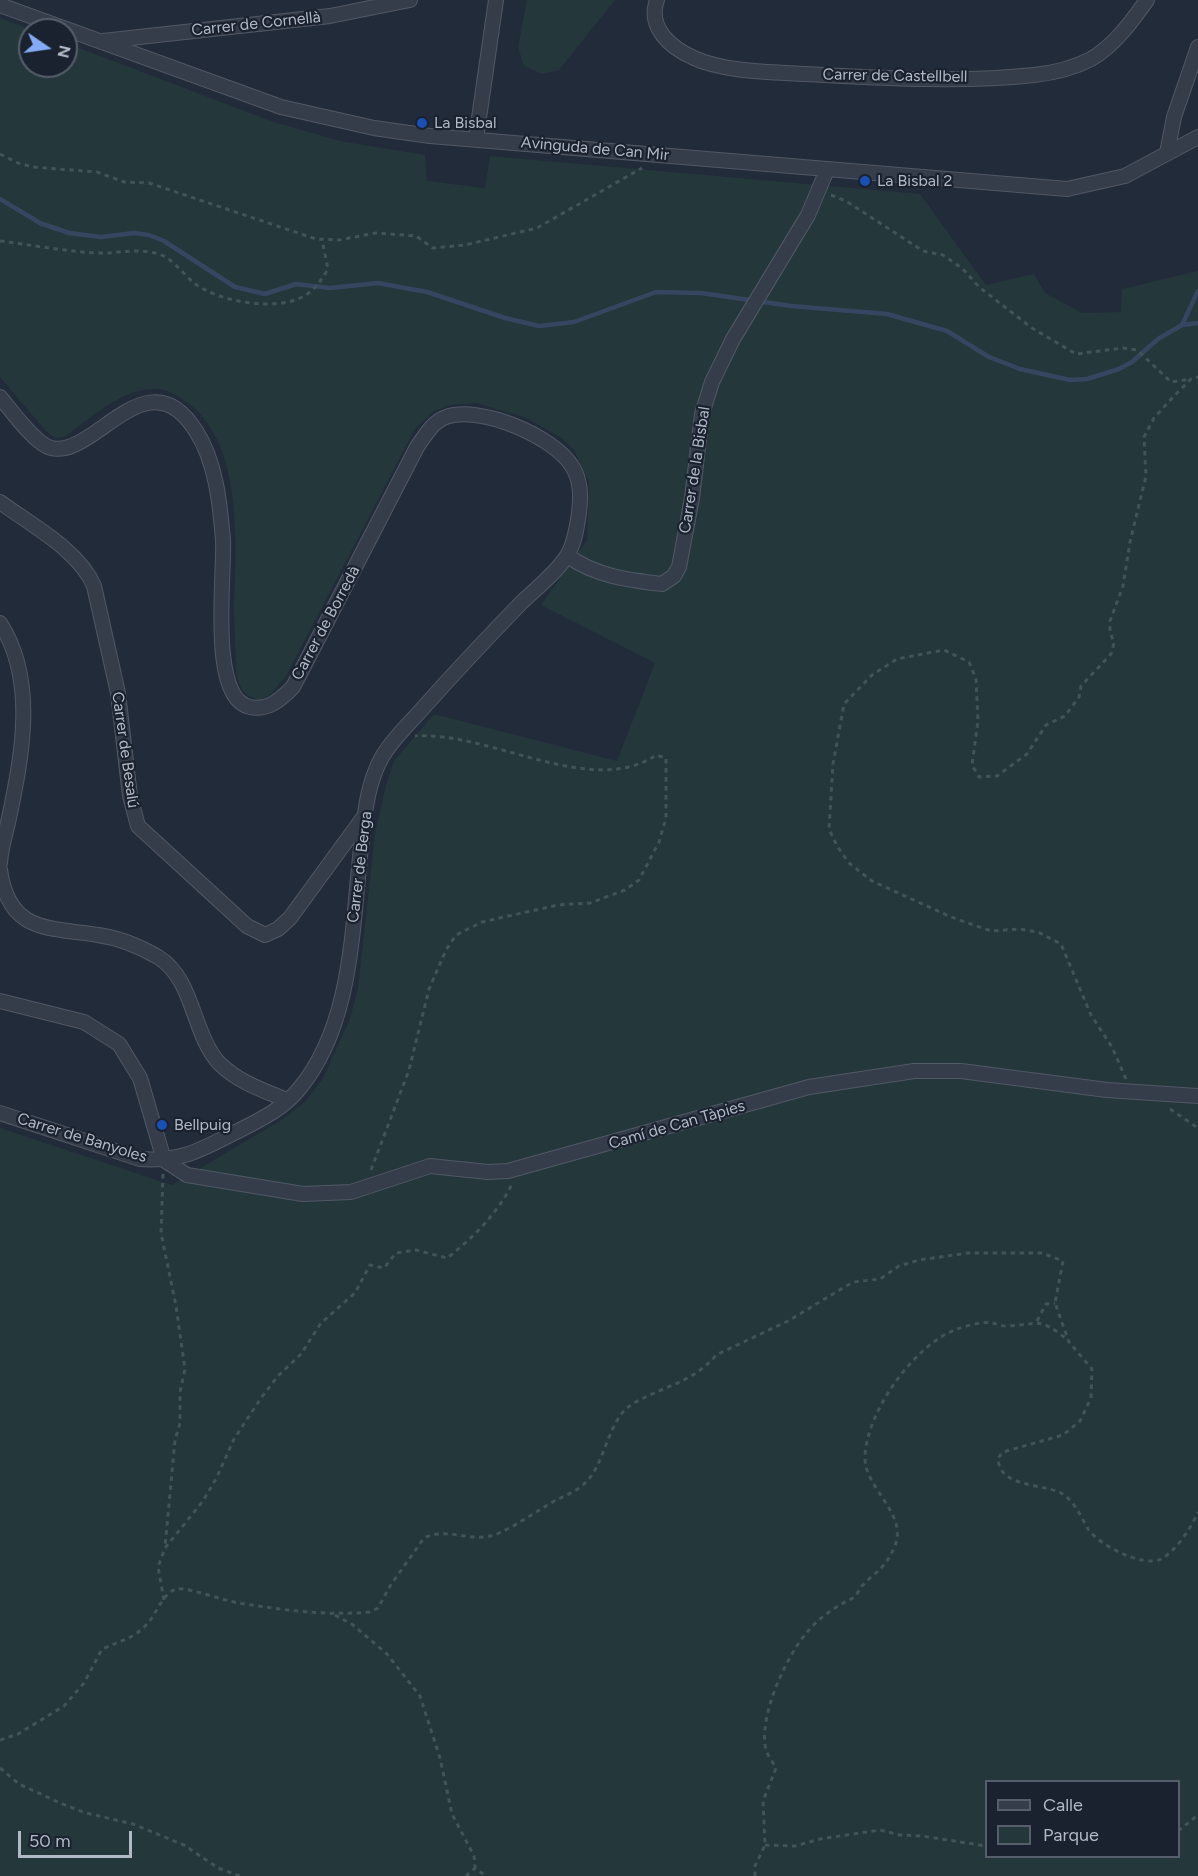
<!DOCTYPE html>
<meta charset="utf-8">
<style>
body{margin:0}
#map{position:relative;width:1198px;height:1876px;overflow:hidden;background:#222b3a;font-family:Figtree,sans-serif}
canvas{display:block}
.legend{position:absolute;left:985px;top:1780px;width:195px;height:78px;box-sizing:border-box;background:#1b222f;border:2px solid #575e6b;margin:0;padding:8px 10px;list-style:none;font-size:18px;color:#b1b8c6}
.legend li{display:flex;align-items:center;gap:12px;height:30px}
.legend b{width:30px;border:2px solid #575e6b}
.north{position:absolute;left:18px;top:18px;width:60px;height:60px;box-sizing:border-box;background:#1b222f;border:2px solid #575e6b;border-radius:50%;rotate:103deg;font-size:16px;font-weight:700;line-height:24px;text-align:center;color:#b1b8c6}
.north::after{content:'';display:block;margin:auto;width:21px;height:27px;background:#85abf7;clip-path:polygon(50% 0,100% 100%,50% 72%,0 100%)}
.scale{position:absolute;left:18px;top:1831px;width:114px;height:27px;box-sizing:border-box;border:3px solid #b1b8c6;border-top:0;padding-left:8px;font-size:18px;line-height:21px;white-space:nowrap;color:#b1b8c6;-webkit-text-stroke:4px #1b222f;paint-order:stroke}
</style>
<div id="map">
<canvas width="1198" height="1876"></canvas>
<ul class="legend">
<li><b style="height:8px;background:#363d4a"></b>Calle</li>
<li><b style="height:16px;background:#24373b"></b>Parque</li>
</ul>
<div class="north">N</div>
<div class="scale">50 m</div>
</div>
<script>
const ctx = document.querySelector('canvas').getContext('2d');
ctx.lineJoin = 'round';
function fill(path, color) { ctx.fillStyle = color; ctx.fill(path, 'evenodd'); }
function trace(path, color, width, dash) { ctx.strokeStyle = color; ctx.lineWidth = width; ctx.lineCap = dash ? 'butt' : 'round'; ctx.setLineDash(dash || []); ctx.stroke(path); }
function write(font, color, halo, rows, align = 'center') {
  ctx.font = font + ' Figtree,sans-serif'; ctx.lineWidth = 4.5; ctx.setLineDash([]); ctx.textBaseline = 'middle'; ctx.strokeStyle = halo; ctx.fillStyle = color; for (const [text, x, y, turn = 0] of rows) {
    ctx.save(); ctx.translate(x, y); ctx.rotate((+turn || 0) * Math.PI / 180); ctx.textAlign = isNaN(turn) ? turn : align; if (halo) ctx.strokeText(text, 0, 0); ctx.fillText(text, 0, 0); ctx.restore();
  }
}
fill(new Path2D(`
 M527 0H615L559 70 542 74 524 66 518 47Z
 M0 18 32 30 30 66H66V43L271 121 340 141 425 155 427 181 485 188 490 156 920 194 986 285 1034 274 1045 293 1082 313 1121 312 1122 289 1198 271V1876H0V1128L172 1185 283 1119 305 1102 322 1080 350 1019 358 988 375 834 386 785 394 761 434 714 617 761 655 663 541 605 587 540 589 482 574 450 563 439 527 418 476 403 450 405 434 411 415 429 286 676 269 696 259 700C245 697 239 687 236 673 236 652 234 630 234 609 236 548 244 445 188 403 178 396 168 389 155 389 122 388 90 419 64 437L55 438 46 431 0 377ZM986 1782H1178V1856H986Z`), '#24373b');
trace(new Path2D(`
 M0 199 40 223 69 233 101 237 134 233 149 235 164 241 235 287 265 294 296 284 330 288 378 283 427 292 505 318 539 326 574 322 656 292 701 293 791 306 887 314 947 331 989 357 1020 369 1070 380 1087 379 1119 369 1132 362 1158 339 1182 325 1198 323
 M1182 325 1198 291`), '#364661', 4.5);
const minor = new Path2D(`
 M657 0C647 28 671 48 694 58 724 72 773 72 806 74 881 78 959 83 1034 75 1053 73 1074 68 1091 59 1114 46 1132 21 1147 0
 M0 5 281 107 374 128 430 136 1067 189 1125 176 1198 137
 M103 41 330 16 410 0
 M476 139 496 0
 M1167 153 1174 117 1198 47
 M0 397C11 410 35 444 51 448 95 459 147 353 196 431 216 462 220 504 223 540 225 573 208 699 250 707 268 711 280 700 293 687L417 447C425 436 432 422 446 417 480 405 553 436 572 466 581 480 581 496 579 513 577 526 575 542 568 554 560 569 536 589 523 601 489 636 456 671 423 708 409 724 393 738 382 757 365 787 364 824 360 857 352 933 351 1027 299 1089 285 1107 262 1119 242 1129 203 1148 185 1162 140 1159L0 1113
 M0 502C31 525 79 550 94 586L118 693 130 796 138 826 247 926 265 935 278 929 290 918 363 818
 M568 556C595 576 629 580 662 584L674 576 679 567 692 498 702 414 712 382 733 339 808 215 827 170
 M0 623C37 680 22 756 9 818 6 833 1 847 0 863
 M0 870C9 933 48 927 98 935 120 938 139 946 158 957 194 979 192 1033 219 1063 238 1082 262 1090 287 1100
 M0 1001 84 1022 119 1044 140 1078 164 1160
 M164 1160 187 1175 303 1194 351 1192 430 1166 488 1172 508 1171 809 1087 914 1071H961L1107 1090 1198 1096`);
trace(minor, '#515865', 16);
trace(new Path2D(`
 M0 154 18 163 33 167 97 172 124 182 149 183 316 239 339 240 376 233 416 236 433 248 465 245 537 228 642 168
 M831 195 846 201 923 251 943 255 963 269 979 287 1032 328 1076 354 1123 348 1137 350 1171 382 1191 379
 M0 241C32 245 63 251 96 253 117 254 132 248 155 253 170 255 183 274 194 283 218 302 277 312 304 296 315 290 321 280 328 269L322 240
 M1126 1079 1112 1047 1091 1015 1061 944 1038 932 1019 929 991 931 951 917 872 881 849 863 837 846 829 829 833 764 844 704 872 675 897 659 944 650 969 662 976 679 978 721 972 765 979 777 997 776 1027 754 1046 725 1065 716 1079 697 1081 686 1111 654 1114 643 1110 632V621L1123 586 1130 542 1146 476 1144 437 1154 418 1174 396 1191 379 1198 377
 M1170 1109 1198 1128
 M371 1170 409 1070 429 989 446 950 456 935 482 922 558 905 590 903 625 890 639 880 659 842 666 818V758L656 755C592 799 490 731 415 736
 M163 1174 161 1233 176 1306 185 1369 180 1392V1423L175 1440 165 1547
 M1037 1321 1046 1304 1055 1303
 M164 1600 158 1567 165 1548 203 1501 217 1477 234 1439 261 1398 278 1376 301 1354 321 1323 355 1293 370 1265 384 1268 396 1253 416 1250 447 1258C472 1239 498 1213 512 1184
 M335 1615 353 1625 387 1654 420 1696 440 1758 452 1814 474 1856 475 1868
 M0 1740 18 1734 64 1706 84 1683 102 1649C120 1641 134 1639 148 1623 157 1613 163 1592 177 1589 188 1587 224 1601 239 1603 283 1610 325 1616 370 1612L378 1608 390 1586 424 1538C448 1526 474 1545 499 1533 515 1526 531 1515 546 1506 559 1497 577 1493 588 1480 605 1461 609 1419 631 1405 659 1387 694 1383 716 1355L788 1321 853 1282 880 1279 899 1266 919 1260 968 1253H1042L1063 1261 1055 1303 1069 1342 1092 1369 1091 1398 1080 1421 1063 1435 1003 1452 998 1458C999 1488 1041 1483 1061 1493 1074 1500 1081 1517 1088 1529 1099 1545 1143 1568 1161 1559 1177 1550 1191 1528 1198 1512
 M0 1768 19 1784 60 1803 86 1813 133 1824 184 1845 218 1868 240 1876
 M1178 1831 1198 1815
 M765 1845 795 1846 820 1839 880 1830 900 1835 922 1836 986 1846
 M466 1876 475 1868 486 1876
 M755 1876V1866L765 1845 763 1801 776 1768C772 1761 765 1752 765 1744 761 1711 787 1655 808 1631 820 1617 835 1607 851 1599 856 1597 859 1590 862 1586 876 1571 884 1570 894 1548 910 1514 864 1489 865 1457 866 1412 915 1344 957 1329 966 1326 983 1321 993 1323 997 1324 1001 1326 1006 1326 1041 1325 1036 1315 1068 1340`), '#425458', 3, [4.5, 4.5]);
trace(minor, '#363d4a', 14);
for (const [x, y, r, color] of [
 [422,123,6,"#1a4fb4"],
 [865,181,6,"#1a4fb4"],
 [162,1125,6,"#1a4fb4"]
]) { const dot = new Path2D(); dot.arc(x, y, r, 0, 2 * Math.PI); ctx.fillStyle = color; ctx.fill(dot); trace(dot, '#1b222f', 2); }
write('16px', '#b1b8c6', '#1b222f', [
 ["Carrer de Cornellà",256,24,-6],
 ["Carrer de Castellbell",895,76,1],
 ["Avinguda de Can Mir",595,149,5],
 ["Carrer de la Bisbal",695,470,-81],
 ["Carrer de Borredà",326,623,-62],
 ["Carrer de Besalú",125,750,82],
 ["Carrer de Berga",360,867,-83],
 ["Camí de Can Tàpies",677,1125,-16],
 ["Carrer de Banyoles",82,1138,17]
]);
write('16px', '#b1b8c6', '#1b222f', [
 ["La Bisbal",434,123],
 ["La Bisbal 2",877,181],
 ["Bellpuig",174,1125]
], 'left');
</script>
